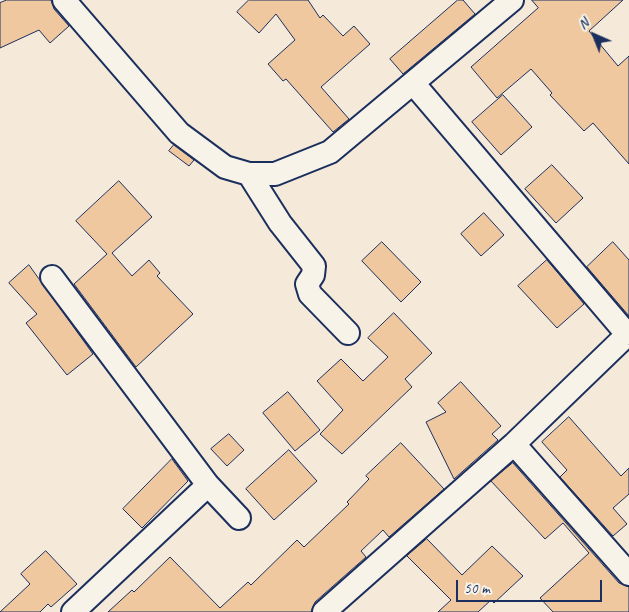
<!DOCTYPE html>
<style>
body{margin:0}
#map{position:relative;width:629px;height:612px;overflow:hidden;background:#f5ead9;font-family:Caveat,sans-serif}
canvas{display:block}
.north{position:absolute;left:569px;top:10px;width:50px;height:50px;-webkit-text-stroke:4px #f7f3e8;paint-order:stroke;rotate:316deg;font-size:14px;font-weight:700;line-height:20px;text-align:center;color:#1b2f5e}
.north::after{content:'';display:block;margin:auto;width:18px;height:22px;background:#1b2f5e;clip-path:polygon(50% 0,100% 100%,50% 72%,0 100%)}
.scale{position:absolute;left:456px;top:580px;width:146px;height:22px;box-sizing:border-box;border:2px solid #1b2f5e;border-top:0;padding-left:6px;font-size:15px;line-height:18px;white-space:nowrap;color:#1b2f5e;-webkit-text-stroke:4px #f7f3e8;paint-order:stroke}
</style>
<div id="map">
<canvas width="629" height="612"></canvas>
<div class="north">N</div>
<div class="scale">50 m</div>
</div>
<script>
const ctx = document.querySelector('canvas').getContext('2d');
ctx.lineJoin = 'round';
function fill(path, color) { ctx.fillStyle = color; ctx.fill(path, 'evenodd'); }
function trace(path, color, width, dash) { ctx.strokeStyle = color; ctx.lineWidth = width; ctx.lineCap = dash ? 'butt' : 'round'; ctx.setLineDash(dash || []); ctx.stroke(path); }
const building = new Path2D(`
 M7 0H51L54 9 69 26 50 43 39 30 0 48V3Z
 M249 0H308L320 18 323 15 343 36 354 26 370 44 321 87 349 119 333 132 286 79 283 81 268 64 295 40 276 14 259 33 237 12Z
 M458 0H463L475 14 403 74 390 59Z
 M532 0H623L589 31 618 66 629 56V164L593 123 584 131 550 95 552 93 531 69 497 98 471 67 538 8Z
 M503 95 532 127 501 155 472 122Z
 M174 145 194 160 189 166 169 151Z
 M552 165 583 198 556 223 525 189Z
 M119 181 152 217 112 253 132 276 149 260 160 273 157 276 193 314 136 367 74 284 107 254 76 221Z
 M484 213 504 235 481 256 461 234Z
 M382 242 421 282 401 302 362 261Z
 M613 242 629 260V316L587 267Z
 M547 260 584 304 557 328 518 286Z
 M29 265 93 354 67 375 26 323 37 314 9 283Z
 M394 313 432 353 405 379 412 387 342 454 320 434 343 410 317 381 341 359 363 381 388 357 368 338Z
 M461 382 501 426 492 434 498 440 454 479 426 422 446 412 438 403Z
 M288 392 320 430 295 451 263 413Z
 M569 417 621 476 629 468V494L613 508 627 524 613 536 560 477 567 470 542 442Z
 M229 434 244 450 227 466 211 449Z
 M401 443 444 489 389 537 383 530 361 551 366 557 315 602 311 612H108L132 590 134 592 170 557 220 608 248 582 251 585 297 540 304 547 349 504 347 502 369 479 366 476Z
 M289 450 317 481 274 520 246 489Z
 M172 459 188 481 142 528 123 509Z
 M513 463 619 583 629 587V612H553L540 598 589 553 563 523 545 539 491 481Z
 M427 539 462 575 492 546 523 576 494 603 491 600 478 612H438L451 600 407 556Z
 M46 551 77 584 51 607 48 604 40 612H0L30 584 21 574Z`);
fill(building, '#efc89f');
trace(building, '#1b2f5e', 1);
const minor = new Path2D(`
 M64 0 179 133 225 167 249 174H275L330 152 512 0
 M413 83 627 334
 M249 174 280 223 314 266 313 275 307 284 310 294 348 333
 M52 277 208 485 239 518
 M514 444 629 574
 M73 612 208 485
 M324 612 514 444 629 333`);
trace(minor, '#1b2f5e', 26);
trace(minor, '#f7f3e8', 22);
</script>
